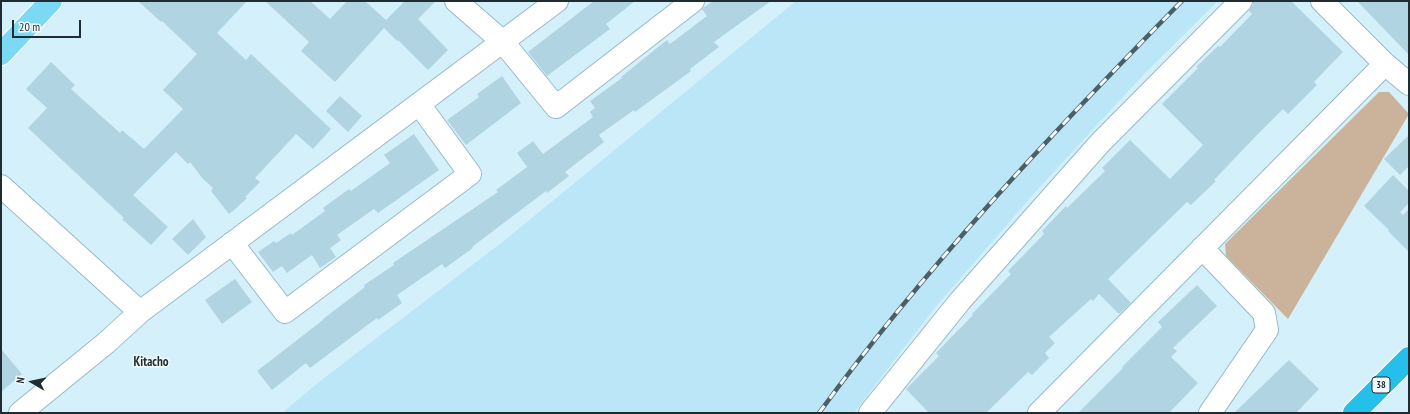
<!DOCTYPE html>
<style>
body{margin:0}
#map{position:relative;width:1410px;height:414px;overflow:hidden;background:#d4f0fb;font-family:"PT Sans Narrow",sans-serif}
canvas{display:block}
.frame{position:absolute;inset:0;border:2px solid #1f2d32;pointer-events:none}
.north{position:absolute;left:12px;top:362px;width:40px;height:40px;-webkit-text-stroke:3px #f2f9fc;paint-order:stroke;rotate:279deg;font-size:11px;font-weight:700;line-height:16px;text-align:center;color:#1f2d32}
.north::after{content:'';display:block;margin:auto;width:14px;height:18px;background:#1f2d32;clip-path:polygon(50% 0,100% 100%,50% 72%,0 100%)}
.scale{position:absolute;left:12px;top:20px;width:69px;height:18px;box-sizing:border-box;border:2px solid #1f2d32;border-top:0;padding-left:5px;font-size:12px;line-height:14px;white-space:nowrap;color:#1f2d32;-webkit-text-stroke:3px #f2f9fc;paint-order:stroke}
</style>
<div id="map">
<canvas width="1410" height="414"></canvas>
<div class="frame"></div>
<div class="north">N</div>
<div class="scale">20 m</div>
</div>
<script>
const ctx = document.querySelector('canvas').getContext('2d');
ctx.lineJoin = 'round';
function fill(path, color) { ctx.fillStyle = color; ctx.fill(path, 'evenodd'); }
function trace(path, color, width, dash) { ctx.strokeStyle = color; ctx.lineWidth = width; ctx.lineCap = dash ? 'butt' : 'round'; ctx.setLineDash(dash || []); ctx.stroke(path); }
function write(font, color, halo, rows, align = 'center') {
  ctx.font = font + ' "PT Sans Narrow",sans-serif'; ctx.lineWidth = 3; ctx.setLineDash([]); ctx.textBaseline = 'middle'; ctx.strokeStyle = halo; ctx.fillStyle = color; for (const [text, x, y, turn = 0] of rows) {
    ctx.save(); ctx.translate(x, y); ctx.rotate((+turn || 0) * Math.PI / 180); ctx.textAlign = isNaN(turn) ? turn : align; if (halo) ctx.strokeText(text, 0, 0); ctx.fillText(text, 0, 0); ctx.restore();
  }
}
fill(new Path2D(`
 M796 1H1218L1147 71 1038 189 933 310 854 413H282L319 382 505 240Z`), '#bae6f7');
fill(new Path2D(`
 M1379 92H1389L1409 114 1288 319 1226 256 1225 244Z`), '#cbb29b');
fill(new Path2D(`
 M138 1H247L217 33 246 60 251 54 331 129 313 149 296 134 255 178 260 182 245 197 247 198 232 212H231L229 214 211 191 213 188 203 179 190 162 188 164 176 152 133 195 168 227 151 245 122 219 124 218 28 128 47 108 26 89 51 62 75 85 71 89 120 133 122 130 144 149 183 109 163 90 197 54 162 21 161 22Z
 M265 1H310L330 19 347 1H365L386 20 405 1H436L418 19 448 50 428 70 398 40 397 41 384 28 335 82 301 51 309 42Z
 M594 1H635L606 24 610 29 547 76 528 52Z
 M713 1H771L714 42 719 47 690 69 691 71 635 112 634 110 599 135 604 142 565 172 569 176 547 193 546 191 472 247 473 248 445 268 442 264 397 295 402 303 378 320 377 318 310 368 306 363 272 390 257 371 323 320V319L365 287 364 285 394 265 393 263 498 192 496 190 527 167 517 153 533 141 543 154 593 117 590 112 595 108 590 101 622 78 621 77 667 40 670 44 707 16 702 9Z
 M1253 1H1291L1343 52 1314 82 1317 85 1288 114 1283 109 1256 136 1214 180 1216 181 1191 205 1187 202 1108 279 1131 303 1119 314 1099 294 1093 301 1091 299 1049 337 1055 343 1045 353 1049 358 1032 375 1028 372 986 413H929L906 389 939 356 936 353 973 315 972 314 1011 274 1008 271 1044 234 1042 231 1066 206 1067 208 1105 171 1102 168 1130 140 1170 179 1203 145 1162 104 1198 68 1196 67 1218 46 1220 47 1252 14 1249 11 1253 5Z
 M1357 1H1409V55Z
 M502 76 521 103 466 145 447 120 479 97 477 94Z
 M340 96 362 116 348 132 326 111Z
 M414 134 439 170 378 213 374 209 337 235 341 240 330 248 336 257 320 268 312 255 287 273 282 266 273 272 258 252 274 241 276 243 291 233 292 235 325 211 323 208 349 189 351 191 390 163 384 155Z
 M1409 135V166L1400 175 1384 159Z
 M1393 175 1409 191V203L1400 212 1403 215 1409 209V252L1388 231 1389 230 1364 206Z
 M193 219 206 237 188 255 172 239Z
 M235 279 252 302 222 324 205 300Z
 M1197 285 1217 306 1173 348 1177 351 1171 357 1198 383 1169 413H1078L1123 368 1122 367 1162 327 1158 322Z
 M1 349 22 374 1 392Z
 M1289 360 1319 389 1296 413H1234Z`), '#b1d4e2');
const minor = new Path2D(`
 M456 1 503 42 556 107 693 1
 M1322 1 1385 64 1409 84
 M1 186 140 312
 M232 243 285 312 470 174 419 104
 M1202 248 1264 313 1267 330 1210 413
 M20 413 106 343 140 312 557 1
 M870 413 960 301 1100 143 1241 1
 M1039 413 1385 64`);
const major = new Path2D(`
 M1 54 51 1`);
const highway = new Path2D(`
 M1354 413 1409 358`);
trace(minor, '#97b9c7', 24);
trace(major, '#fff', 24);
trace(highway, '#fff', 24);
trace(minor, '#fff', 22);
trace(major, '#7cd9f3', 22);
trace(highway, '#25bfeb', 22);
const rail = new Path2D(`
 M819 413C927 265 1054 131 1182 1`);
trace(rail, '#4d5f66', 4.5);
trace(rail, '#f2f9fc', 3, [9]);
for (const [x, y, w] of [
 [1381,385,18]
]) { const box = new Path2D(); box.roundRect(x - w / 2, y - 8, w, 16, 3); ctx.fillStyle = '#f2f9fc'; ctx.fill(box); trace(box, '#1f2d32', 1); }
write('bold 10px', '#1f2d32', null, [
 ["38",1381,385]
]);
write('bold 13px', '#1f2d32', '#f2f9fc', [
 ["Kitacho",151,362]
]);
</script>
